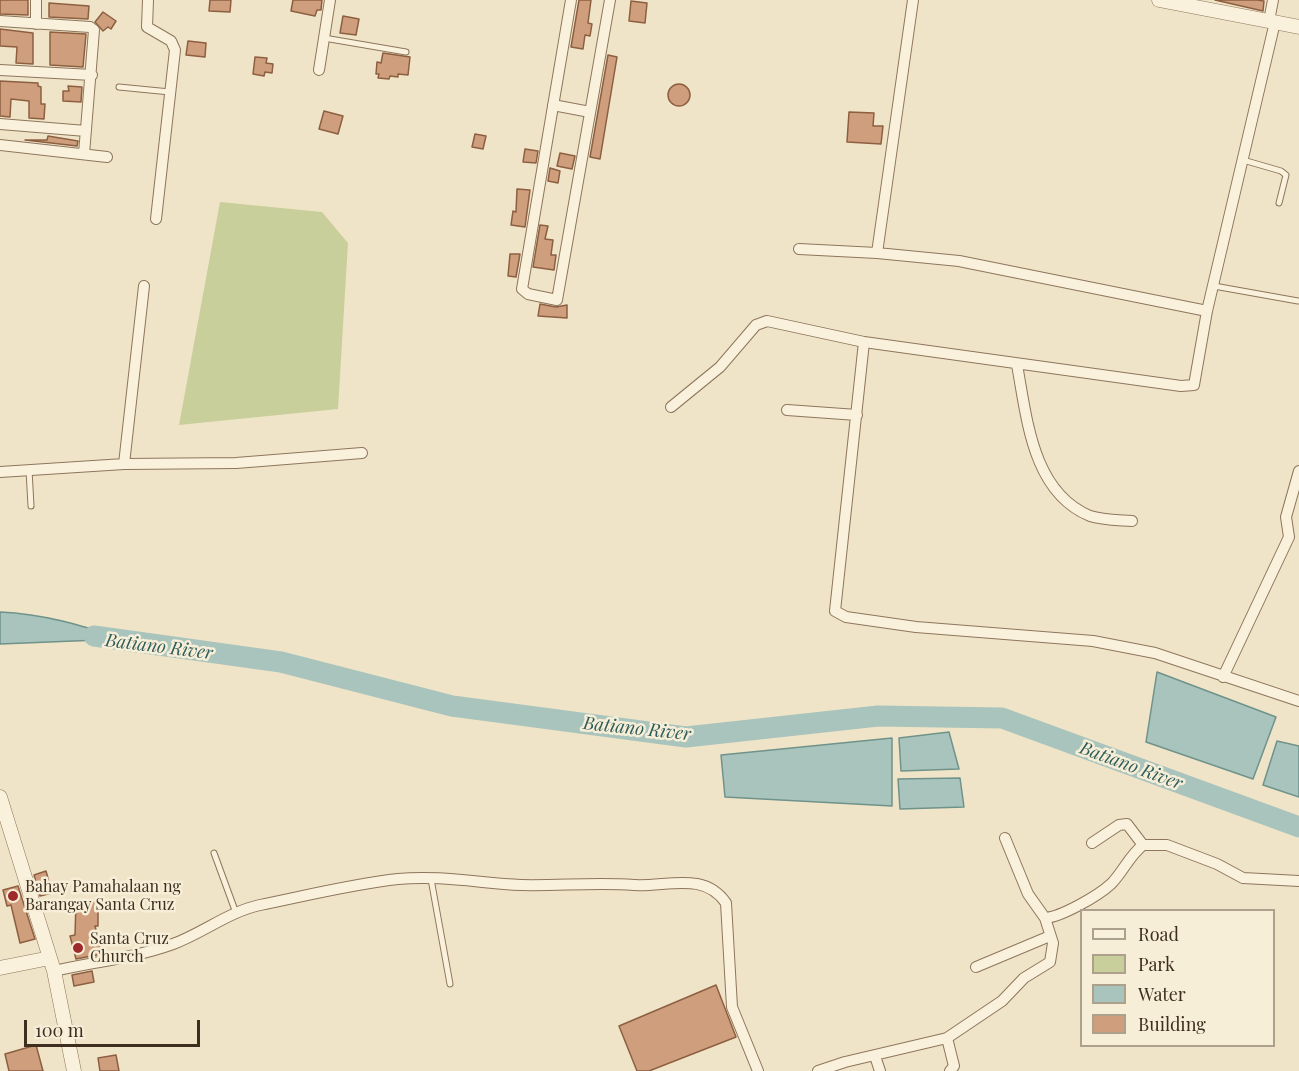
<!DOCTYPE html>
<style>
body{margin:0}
#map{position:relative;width:1299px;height:1071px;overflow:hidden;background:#f0e4c8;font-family:"Playfair Display",serif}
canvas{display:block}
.legend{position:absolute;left:1080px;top:909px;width:195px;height:138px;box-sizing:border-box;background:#f7eed8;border:2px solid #ada18e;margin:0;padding:8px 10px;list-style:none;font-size:18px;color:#3d2e20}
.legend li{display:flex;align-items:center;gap:12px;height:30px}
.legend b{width:30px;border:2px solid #ada18e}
.scale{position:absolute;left:24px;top:1020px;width:176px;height:27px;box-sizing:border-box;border:3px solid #3d2e20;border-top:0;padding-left:8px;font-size:18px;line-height:21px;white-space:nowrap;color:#3d2e20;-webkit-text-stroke:4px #f7eed8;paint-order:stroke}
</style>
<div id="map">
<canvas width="1299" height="1071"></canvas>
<ul class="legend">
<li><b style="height:8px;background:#faf1dc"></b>Road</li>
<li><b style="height:16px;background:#c9cf9b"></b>Park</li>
<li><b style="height:16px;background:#a9c4bc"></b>Water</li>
<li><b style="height:16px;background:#cf9f7d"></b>Building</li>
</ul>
<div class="scale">100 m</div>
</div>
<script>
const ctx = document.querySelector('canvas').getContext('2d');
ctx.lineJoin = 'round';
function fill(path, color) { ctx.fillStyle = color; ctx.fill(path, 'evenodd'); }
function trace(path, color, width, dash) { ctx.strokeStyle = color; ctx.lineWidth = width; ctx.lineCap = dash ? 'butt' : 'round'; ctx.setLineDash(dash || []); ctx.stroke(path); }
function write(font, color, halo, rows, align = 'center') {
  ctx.font = font + ' "Playfair Display",serif'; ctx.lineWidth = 5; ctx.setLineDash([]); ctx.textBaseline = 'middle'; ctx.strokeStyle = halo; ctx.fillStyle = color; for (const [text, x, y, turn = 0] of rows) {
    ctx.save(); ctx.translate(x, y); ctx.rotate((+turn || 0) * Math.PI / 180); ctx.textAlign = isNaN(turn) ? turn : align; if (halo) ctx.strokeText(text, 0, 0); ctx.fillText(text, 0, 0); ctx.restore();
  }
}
fill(new Path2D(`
 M220 202 322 212 348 243 338 409 179 425Z`), '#c9cf9b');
const water = new Path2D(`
 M0 612C44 614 81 625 123 639L0 644Z
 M1157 672 1276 717 1253 779 1146 742Z
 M949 732 959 769 901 771 899 738Z
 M892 738V806L725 797 721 755Z
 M1277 741 1299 746V797L1263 785Z
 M960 778 964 807 900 809 898 779Z`);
fill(water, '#a9c4bc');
trace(water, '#6f938a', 1.5);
trace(new Path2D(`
 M94 636 281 662 452 706 686 737 878 716 1002 718 1299 827`), '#a9c4bc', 21);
const building = new Path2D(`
 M0 0H28V15L0 14Z
 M210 0H231L230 12 209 11Z
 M293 0H322L321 10H317L315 16 291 11Z
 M579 0H591L588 23 592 24 590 36 585 35 583 49 571 47Z
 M1215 0H1257L1264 1 1263 11Z
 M631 1 647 3 645 23 629 21Z
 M49 3 89 6 88 19 49 17Z
 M103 12 116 21 111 29 108 27 103 31 95 22Z
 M343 16 359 19 356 35 340 33Z
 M0 29 33 33V64L16 63 17 47 0 46Z
 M50 32 86 34 83 67 50 65Z
 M188 41 206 43 205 57 186 55Z
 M383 53 410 57 408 75 398 74V77L390 76 389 79 378 78 379 74H376L377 62 381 63Z
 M608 55 617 57 600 159 590 157Z
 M255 57 267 58 266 63 273 64 272 73 265 72 264 76 253 74Z
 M0 81 38 83V86L41 87V104H45L44 119 29 118V101L11 99 10 117 0 116Z
 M668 95a11 11 0 1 1 22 0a11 11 0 1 1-22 0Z
 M68 86 82 87 81 102 63 101V91H69Z
 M324 111 343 116 338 134 319 129Z
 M849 112 874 113 873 126H883L881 144 847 142Z
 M475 134 486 136 483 149 472 147Z
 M48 136 78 141 77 146 25 140H47Z
 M525 149 538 151 536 163 523 162Z
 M560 153 575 156 572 169 557 166Z
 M550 168 560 171 558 183 548 181Z
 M517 189 530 190 525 227 511 225 513 211 516 212Z
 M540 225 548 226 545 239 553 240 551 255H556L554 270 533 267Z
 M510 254H520L516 277 508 276Z
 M540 304 556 307 567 305V318L538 316Z
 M46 871 52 893 40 896 34 875Z
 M18 886 35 939 20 943 11 905 7 906 3 890Z
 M76 902H98V926H95L102 954 76 959 70 936 75 935Z
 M92 971 94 982 74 986 72 975Z
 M716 985 736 1037 649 1071H637L619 1026Z
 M36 1045 43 1071H9L5 1054Z
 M116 1055 119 1071H100L98 1058Z`);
fill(building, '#cf9f7d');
trace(building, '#8d5f41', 1.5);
const service = new Path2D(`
 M324 38 406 52
 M119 87 170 92
 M1243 160 1281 171 1286 175 1279 203
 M1214 286 1298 301
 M29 470 31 506
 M214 853 236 913
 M431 879 450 984`);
const minor = new Path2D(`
 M36 0V24
 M148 0 147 27 171 41 175 50 156 219
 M571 0 522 289 528 294 557 300 610 0
 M0 21 90 27 94 30 84 154
 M1269 21 1273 0
 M0 70 92 75
 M319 70 330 0
 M553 105 590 112
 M0 124 86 131
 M0 145 107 157
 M799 249 877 253 959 261 1207 311
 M877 253 913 0
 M864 342 835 611 846 617 916 627 1093 641 1155 653 1299 701
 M1017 365C1027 418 1032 492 1090 516 1102 520 1119 520 1132 521
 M671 407 720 367 756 325 767 321 864 342 1181 386 1194 385 1207 311 1275 22
 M787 410 857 415
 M124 464 144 286
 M0 472 124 464 236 463 362 453
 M1223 677 1289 537 1286 517 1299 471
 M1005 838 1028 894 1045 918
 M1143 845H1167L1217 864 1243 878 1299 881
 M976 967 1050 936
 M54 971C94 962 134 958 173 944 203 933 228 912 260 905 305 896 352 884 398 879 439 875 480 883 521 885 558 886 596 882 634 885 667 887 704 871 726 903L732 1007 758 1071
 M947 1038 954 1066 950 1071
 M875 1056 880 1071
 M818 1071 845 1062 947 1038 1002 1001 1024 978 1050 962 1053 943 1045 918C1061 917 1098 896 1111 884 1123 872 1129 856 1143 845L1127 824 1119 825 1092 843`);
const tertiary = new Path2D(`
 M1159 0 1299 27
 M0 797 54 971 74 1071
 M0 968 50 958`);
trace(service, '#8d765c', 7);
trace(minor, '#8d765c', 12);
trace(tertiary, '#8d765c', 15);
trace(service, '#faf1dc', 5);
trace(minor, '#faf1dc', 10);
trace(tertiary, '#faf1dc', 14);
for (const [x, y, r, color] of [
 [13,896,6,"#9e2a2b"],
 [78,948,6,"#9e2a2b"]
]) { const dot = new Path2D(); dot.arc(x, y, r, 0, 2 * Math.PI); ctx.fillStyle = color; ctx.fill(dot); trace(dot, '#f7eed8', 2); }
write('16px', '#3d2e20', '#f7eed8', [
 ["Bahay Pamahalaan ng",25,887],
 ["Barangay Santa Cruz",25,905],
 ["Santa Cruz",90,939],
 ["Church",90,957]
], 'left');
write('italic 18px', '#2f5d5a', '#f7eed8', [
 ["Batiano River",159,647,7],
 ["Batiano River",637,729,6],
 ["Batiano River",1131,766,20]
]);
</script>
